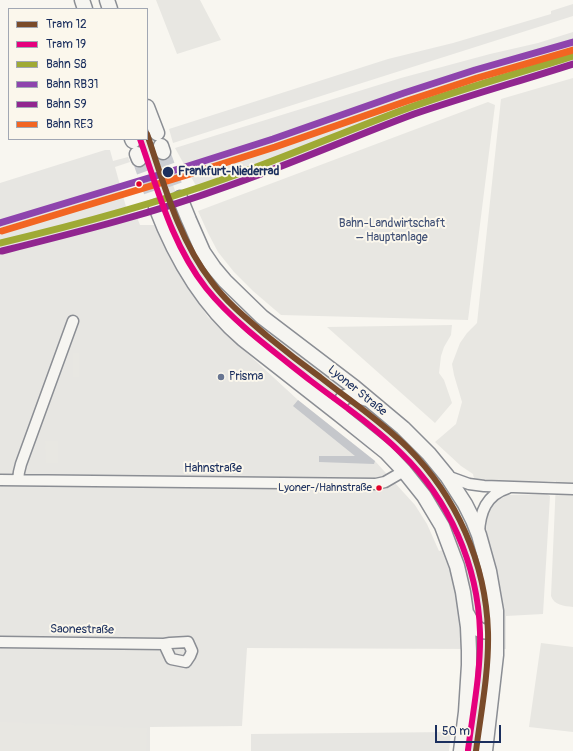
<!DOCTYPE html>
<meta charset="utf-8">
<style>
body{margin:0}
#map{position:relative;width:573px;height:751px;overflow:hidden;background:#f8f6f0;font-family:Pangolin,sans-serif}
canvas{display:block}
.legend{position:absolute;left:8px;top:8px;width:140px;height:132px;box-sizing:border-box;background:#fbf7ec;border:1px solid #a1a7b3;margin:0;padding:5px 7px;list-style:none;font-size:12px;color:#1b2f5e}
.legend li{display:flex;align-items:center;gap:8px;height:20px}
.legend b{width:20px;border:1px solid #a1a7b3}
.scale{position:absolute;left:435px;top:725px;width:66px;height:18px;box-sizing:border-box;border:2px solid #1b2f5e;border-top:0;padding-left:5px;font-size:12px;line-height:14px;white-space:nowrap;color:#1b2f5e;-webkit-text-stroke:3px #fbf7ec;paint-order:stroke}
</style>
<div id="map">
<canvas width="573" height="751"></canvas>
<ul class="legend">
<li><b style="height:5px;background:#7a4b2a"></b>Tram 12</li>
<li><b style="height:5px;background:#e5007d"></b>Tram 19</li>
<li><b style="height:5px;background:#9faa35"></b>Bahn S8</li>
<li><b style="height:5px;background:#8e44ad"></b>Bahn RB31</li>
<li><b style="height:5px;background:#91268f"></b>Bahn S9</li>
<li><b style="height:5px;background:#f26522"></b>Bahn RE3</li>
</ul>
<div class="scale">50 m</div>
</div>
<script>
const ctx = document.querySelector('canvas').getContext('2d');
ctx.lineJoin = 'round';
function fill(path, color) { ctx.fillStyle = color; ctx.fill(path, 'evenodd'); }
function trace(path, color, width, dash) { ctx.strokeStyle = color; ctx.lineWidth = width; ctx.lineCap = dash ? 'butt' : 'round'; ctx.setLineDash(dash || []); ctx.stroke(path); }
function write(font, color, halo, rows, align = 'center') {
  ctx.font = font + ' Pangolin,sans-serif'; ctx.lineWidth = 4; ctx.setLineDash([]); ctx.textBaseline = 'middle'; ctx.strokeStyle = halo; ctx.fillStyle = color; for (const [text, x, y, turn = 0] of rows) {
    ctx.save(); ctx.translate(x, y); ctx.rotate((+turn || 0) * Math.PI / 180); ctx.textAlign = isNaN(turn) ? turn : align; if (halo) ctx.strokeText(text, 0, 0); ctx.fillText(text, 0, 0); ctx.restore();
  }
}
fill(new Path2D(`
 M573 4V16L173 143 169 129 388 59 453 43 551 14V11Z
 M573 32V61L437 104 200 193 175 148 401 78 490 54 538 43Z
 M147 114 181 207 198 250 355 393 336 398 270 356 203 288 166 221 136 139H147Z
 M105 150H110L113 161 128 157 130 162 115 167 128 214 135 212 140 225H154L173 264 208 317 298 400 375 461 415 505 427 524 439 551 458 545 446 526 345 411 347 403 356 400 411 445 421 456 431 463 476 540 488 537 486 528 488 513 490 508 495 502 507 495 547 494 550 496 543 614 506 616V649H493L482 751H466L473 649 247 648 242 726 150 727V751H0V252L103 222 0 248V183Z
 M451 732 449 751H251V734Z`), '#e7e6e2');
fill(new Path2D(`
 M156 0H200L221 40 177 54Z
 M573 78V607C564 606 554 605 551 596L556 481 492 482 474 479 473 474 461 466 435 442 456 424 462 402 454 375 452 364 460 343 467 333 477 323 501 99Z
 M488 102 495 105 468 320 281 315 253 291 234 272 218 252 208 233 198 211Z
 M180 215 198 250 355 393 344 392C319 373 294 354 269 335 248 317 227 300 211 277 197 258 188 237 180 215Z
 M170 219C179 241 187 263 202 282 239 328 289 362 336 398L335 400 334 405 270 356 246 337 222 312 203 288 188 265 166 221Z
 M452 325 451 335 444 347 441 356 439 373 444 380 452 403 435 423 327 327Z
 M73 353H79V377H73Z
 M354 400 359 401 401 436 447 482 476 538 490 598V625C488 609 486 592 483 576 478 558 472 541 464 525 459 515 455 504 449 495 425 457 389 427 354 400Z
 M346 405 374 427 410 461 423 476 444 505 458 533 467 556 474 579 480 625C474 617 475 605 473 595 470 579 467 563 460 549 458 544 454 540 452 535L347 414Z
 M45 441H58V463H46Z
 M472 632 480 635C479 674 474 712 469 751H466Z
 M541 643 573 647V732L529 727Z
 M0 722 147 728 146 751H0Z`), '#e8e7e2');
fill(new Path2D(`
 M298 400 375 461 374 464 319 462V456H355L293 406Z`), '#c5c7cb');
trace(new Path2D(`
 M163 152 180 198
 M139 159 156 207`), '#ccced3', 14, [14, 7]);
const minor = new Path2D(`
 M447 476 469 484 484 486 573 489
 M0 480 376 484 385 482 404 471
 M18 480 19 472 21 464 73 321
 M479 533C480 512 486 495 508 488
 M0 642 164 644
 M188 642 192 651 190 656 186 662 171 659 164 644 170 643Z`);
const secondary = new Path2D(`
 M82 0 85 9
 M107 0 110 9
 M147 107 157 133
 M132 139 133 141
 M161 146 163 152
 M137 154 139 159
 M180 198 189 220 203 252 214 268 225 281 262 317 354 387 403 428 429 454 447 476 465 504 473 520 479 535 489 571 496 611V655L485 751
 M156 207C175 257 202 304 243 339L340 415 386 452 404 471 424 496 442 526 457 566 463 592 468 627 469 651V665L466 712 461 751
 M340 415C337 393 351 393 367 399
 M467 614C475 631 491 642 495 616`);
trace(minor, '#8b8e94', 13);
trace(secondary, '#8b8e94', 17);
trace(minor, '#f6f5f1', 10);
trace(secondary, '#f6f5f1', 14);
trace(new Path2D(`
 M0 243C76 225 151 205 224 179 287 157 348 130 411 107 464 88 519 73 573 56`), '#9faa35', 7);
trace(new Path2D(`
 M0 223 185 167 273 139 404 93 475 70 573 42`), '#8e44ad', 7);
trace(new Path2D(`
 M2 251C78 232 154 213 228 186 291 164 352 137 414 114 467 96 520 81 573 64`), '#91268f', 7);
trace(new Path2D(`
 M2 231 187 175 275 147 407 101 477 78 573 50`), '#f26522', 7);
trace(new Path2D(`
 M147 134C164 184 178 238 211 281 226 302 247 319 267 336 284 350 302 364 320 377 349 400 381 421 408 448 456 496 486 563 488 632 489 672 481 712 476 751`), '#7a4b2a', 6);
trace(new Path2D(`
 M140 139C158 190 172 245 206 288 234 323 276 353 311 381 341 404 374 426 401 453 449 499 478 565 480 632 481 671 473 711 468 750`), '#e5007d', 6);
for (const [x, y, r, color] of [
 [168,172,6,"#1b2f5e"],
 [139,184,3.5,"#e4002b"],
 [221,377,4,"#687591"],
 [379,488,3.5,"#e4002b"]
]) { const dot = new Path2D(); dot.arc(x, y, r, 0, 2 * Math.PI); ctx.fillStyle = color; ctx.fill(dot); trace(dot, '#fbf7ec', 1.5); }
write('11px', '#1b2f5e', '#fbf7ec', [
 ["Lyoner-/Hahnstraße",372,488]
], 'right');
write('bold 12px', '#1b2f5e', '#fbf7ec', [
 ["Frankfurt-Niederrad",178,172]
], 'left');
write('12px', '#415176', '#fbf7ec', [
 ["Bahn-Landwirtschaft",392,224],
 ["– Hauptanlage",392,238]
]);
write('12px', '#1b2f5e', '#fbf7ec', [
 ["Prisma",229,377]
], 'left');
write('12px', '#1b2f5e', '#fbf7ec', [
 ["Lyoner Straße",357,391,39],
 ["Hahnstraße",213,469],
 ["Saonestraße",82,630,1]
]);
</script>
